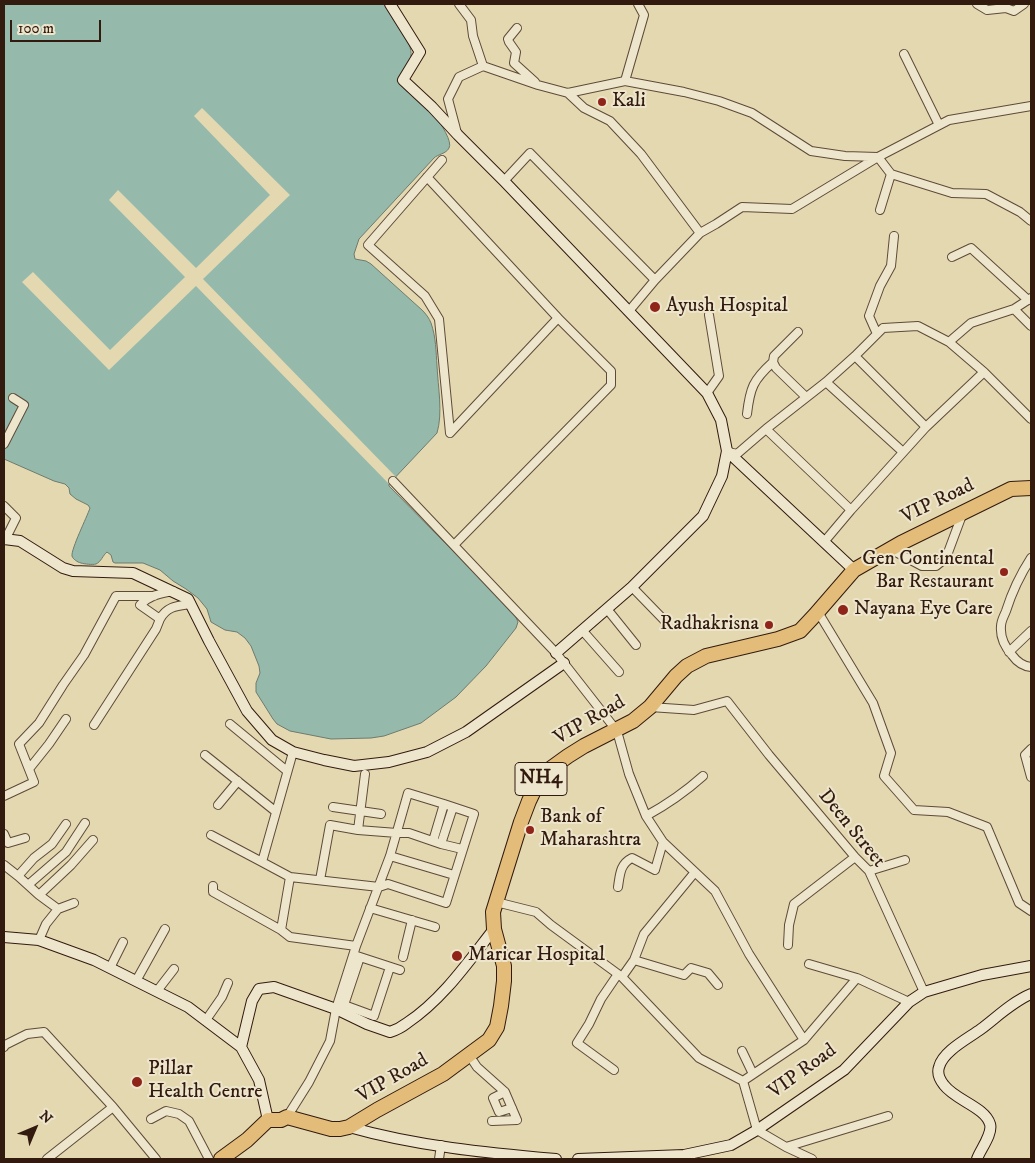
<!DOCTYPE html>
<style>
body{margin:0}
#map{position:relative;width:1035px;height:1163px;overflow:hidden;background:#e4d8b1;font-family:"IM FELL DW Pica",serif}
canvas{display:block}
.frame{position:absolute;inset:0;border:5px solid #321a0f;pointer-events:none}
.north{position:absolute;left:10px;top:1103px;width:50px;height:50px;-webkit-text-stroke:4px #ede6cc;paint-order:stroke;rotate:45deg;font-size:14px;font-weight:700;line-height:20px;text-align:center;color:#321a0f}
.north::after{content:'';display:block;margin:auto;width:18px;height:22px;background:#321a0f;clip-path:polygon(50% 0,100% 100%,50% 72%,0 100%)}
.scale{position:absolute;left:10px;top:20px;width:91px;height:22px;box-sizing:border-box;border:2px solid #321a0f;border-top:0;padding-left:6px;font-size:15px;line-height:18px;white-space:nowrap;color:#321a0f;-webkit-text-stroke:4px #ede6cc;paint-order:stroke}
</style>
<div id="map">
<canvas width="1035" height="1163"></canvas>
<div class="frame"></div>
<div class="north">N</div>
<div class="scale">100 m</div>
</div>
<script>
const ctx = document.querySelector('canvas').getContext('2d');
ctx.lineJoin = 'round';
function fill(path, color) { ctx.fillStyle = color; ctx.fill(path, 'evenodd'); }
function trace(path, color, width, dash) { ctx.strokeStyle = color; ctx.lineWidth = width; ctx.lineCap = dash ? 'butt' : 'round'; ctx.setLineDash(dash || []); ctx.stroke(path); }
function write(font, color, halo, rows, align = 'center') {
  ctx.font = font + ' "IM FELL DW Pica",serif'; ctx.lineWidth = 4; ctx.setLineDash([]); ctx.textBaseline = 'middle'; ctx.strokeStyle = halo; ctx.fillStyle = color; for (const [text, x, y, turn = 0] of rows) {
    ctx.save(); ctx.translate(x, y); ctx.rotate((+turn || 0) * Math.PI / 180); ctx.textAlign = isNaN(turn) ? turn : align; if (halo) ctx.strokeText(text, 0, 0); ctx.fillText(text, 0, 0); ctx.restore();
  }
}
const water = new Path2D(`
 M4 4H386C393 16 413 43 411 56 410 63 405 68 402 74 410 84 456 136 449 148 446 154 438 154 434 158L359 239 354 254 355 259 366 261 371 264 422 310C426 314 429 318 431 323 436 337 436 352 437 366 438 387 443 413 437 433L389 484V486L514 613 518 622 516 628 486 666 456 697 421 723 384 736 371 738 331 739 290 731 277 724 273 719 256 692V683L260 673 259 666 251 646 245 638 237 632 225 630 211 622 207 609 198 598 186 589 173 581 160 570 143 563H115L113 562 111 555 107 552C103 555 101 562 96 564 93 565 84 564 81 563 77 562 73 559 72 556 71 549 87 517 90 508L88 505 76 499 70 494 69 488 65 484 54 481 4 459Z`);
fill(water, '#95baac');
trace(water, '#6d7a6d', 1);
fill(new Path2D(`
 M202 108 290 195 203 279 396 477 389 484 196 286 109 370 22 282 33 272 110 350 185 277 109 200 118 190 196 268 270 195 194 116Z`), '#e4d8b1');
const street = new Path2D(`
 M459 4 471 20 473 36 483 66
 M977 4 987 10 1006 8 1014 11 1024 4
 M517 28 508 39 509 42 516 52 514 63 535 82
 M904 54 939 125
 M625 81 644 15 638 4
 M568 93 584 108 610 121 641 154 700 233
 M457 133 448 99 459 77 483 66 538 85 568 93 625 81 684 92 719 101 752 113 811 151 845 156 878 157 949 120 1031 106
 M427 177 558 318 450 433 439 319 425 296 368 245 442 160
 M504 181 530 153 655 280
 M880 210 891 174
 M952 257 971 248 1028 300
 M1014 309 1031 298
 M629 311 655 280 700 233 716 224 742 207 792 209 878 157 891 174 952 193 986 194 1020 212 1031 221
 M798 332 774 356 773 362 776 368 806 397
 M877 334 869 316 880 286 891 266 894 236
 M949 342 971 323 1014 309 1031 326
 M855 356 926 427
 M826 382 903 452
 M707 393 719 376 709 315
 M747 414C750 388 753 380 773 362
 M766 429 851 510
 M4 444 24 405 13 398
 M729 452 737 454 766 429 826 382 855 356 883 328 918 326 949 342 984 372 1031 419
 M393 481 556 653 617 731 629 774 646 816 663 842 715 891 749 954 804 1040
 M4 506 16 518 5 540
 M824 542 851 510 926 427 984 372
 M454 545 611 385V371L558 318
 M890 549 922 566H936L946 558 962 515
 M1031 558C1020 575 1012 592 1006 611 1004 616 1001 621 1001 626 1000 637 1005 647 1012 655 1017 662 1022 666 1031 667
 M632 587 665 621
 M607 609 636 645
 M818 612 873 703 891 753 884 776 914 810 948 812 987 827 1019 903 1031 911
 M160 619C167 606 177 606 191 604
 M582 630 619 672
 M1009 652 1031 631
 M650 707 694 710 727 701 769 755 855 857 869 871 924 992
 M230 724 287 771
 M94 725 156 629 160 619 140 605C149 595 160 594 173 591
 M1031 749 1025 755 1031 777
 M293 752 262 862 290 877 379 887 388 884 446 903 474 814 453 807
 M205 755 275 811
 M29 769 49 744 66 719
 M4 796 34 782 19 744 39 723 63 685 84 655 116 596H154
 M218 805 238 781
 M333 807 381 814
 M646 816C668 804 684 793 703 776
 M358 830 365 774
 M4 834 8 843 25 838
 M211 835 262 862
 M433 841 444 804 453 807 441 844
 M390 856 454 875
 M4 865 18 876
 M869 871 905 860
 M320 880 330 825 358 830 397 833H409L441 844 462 849
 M28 885 18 876 34 858 52 844 66 824
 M213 886V892L281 930 290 937 356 946
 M618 887C620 874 620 864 632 858L655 870 663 842
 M39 895 28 885 66 852 85 823
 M496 902 536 912 551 925 622 977 699 1058 743 1081
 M370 908 435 927
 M58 909 39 895 71 865 93 840
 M281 930 290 877
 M39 940 46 924 58 909 74 903
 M788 945 789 925 794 904 855 857
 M357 956 400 970
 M360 957 344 1005 374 1016 390 967
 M403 957 412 920
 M634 960 644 934 695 872
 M809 964 857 978
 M110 968 123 942
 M622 977 634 960 684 975 691 968 708 973 718 985
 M136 981 165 929
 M157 991 174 969
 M206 1020 222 997 228 983
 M4 1047 5 1045 27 1034 44 1032 113 1107 156 1159
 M742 1051 753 1074
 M469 1055 477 1067 505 1092 517 1120 492 1121
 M614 1070 577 1043 589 1024 601 999 618 974
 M505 1092 493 1098 499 1112 512 1108
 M888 1116 786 1147 757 1130 743 1081 804 1040 857 978 909 1002
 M287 1117 309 1082 330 1041 336 1009 356 946 390 856 408 793 444 804
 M151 1119 166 1111 179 1114 189 1121 209 1159
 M786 1147 812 1159
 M47 1159 113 1107
 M439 1159 441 1145`);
const secondary = new Path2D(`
 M390 4 420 52 403 80 432 107 458 135 504 181 707 393 721 420 727 451 854 570
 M4 539 20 541 63 568 73 571 133 573 188 599 209 641 247 711 272 740 293 752 324 760 354 766 389 762 427 752 466 732 564 663
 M556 653 632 587 703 516 722 476 727 451
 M4 937 39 940 94 960 188 1007 241 1047 259 1080 268 1120
 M241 1047 252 1001 259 989 274 987 336 1009 367 1024 390 1032C396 1030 402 1027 407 1023 443 999 468 962 494 929
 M349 1127C416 1146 487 1153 556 1159
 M578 1159 684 1155 731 1145 757 1130 844 1070 909 1002 924 992 982 975 1031 966
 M977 1159C980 1150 993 1134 990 1124 985 1107 955 1100 944 1085 940 1080 937 1073 939 1067 943 1051 969 1038 981 1029 997 1017 1012 1002 1031 994`);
const highway = new Path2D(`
 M221 1159 247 1140 268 1120H281L287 1117 331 1129H340L349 1127 377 1110 443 1074 489 1040 497 1027 501 1006 504 981V966L494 929 493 912 521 822 529 801 538 782 550 769 568 756 584 746 633 721 650 707 676 676 687 666 706 656 778 639 800 631 815 615 854 570 901 543 1011 489 1031 488`);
trace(street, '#5e4a38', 10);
trace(secondary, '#321a0f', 12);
trace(highway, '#321a0f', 16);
trace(street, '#ede6cc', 8);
trace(secondary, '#ede6cc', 10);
trace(highway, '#e2bc78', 14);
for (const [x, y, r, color] of [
 [602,102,5,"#8f2418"],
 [655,307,6,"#8f2418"],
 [1004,572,5,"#8f2418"],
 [843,610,6,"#8f2418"],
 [769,625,5,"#8f2418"],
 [530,830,5,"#8f2418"],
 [457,956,6,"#8f2418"],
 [137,1082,6,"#8f2418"]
]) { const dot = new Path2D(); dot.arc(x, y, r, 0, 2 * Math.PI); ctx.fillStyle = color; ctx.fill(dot); trace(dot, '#ede6cc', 2); }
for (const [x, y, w] of [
 [541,779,52]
]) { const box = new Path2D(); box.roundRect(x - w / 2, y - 16.5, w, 33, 4); ctx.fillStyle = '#ede6cc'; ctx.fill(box); trace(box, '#321a0f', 1); }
write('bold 19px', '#321a0f', null, [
 ["NH4",541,779]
]);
write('20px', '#321a0f', '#ede6cc', [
 ["Kali",612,102],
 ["Ayush Hospital",666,307],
 ["Gen Continental",994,560,"right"],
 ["Bar Restaurant",994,583,"right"],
 ["Nayana Eye Care",854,610],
 ["Radhakrisna",759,625,"right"],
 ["Bank of",540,818],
 ["Maharashtra",540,841],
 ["Maricar Hospital",468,956],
 ["Pillar",148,1070],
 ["Health Centre",148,1093]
], 'left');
write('20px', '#321a0f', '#ede6cc', [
 ["VIP Road",938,502,-26],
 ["VIP Road",590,721,-30],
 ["Deen Street",851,829,51],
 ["VIP Road",803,1072,-36],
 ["VIP Road",393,1079,-30]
]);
</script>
